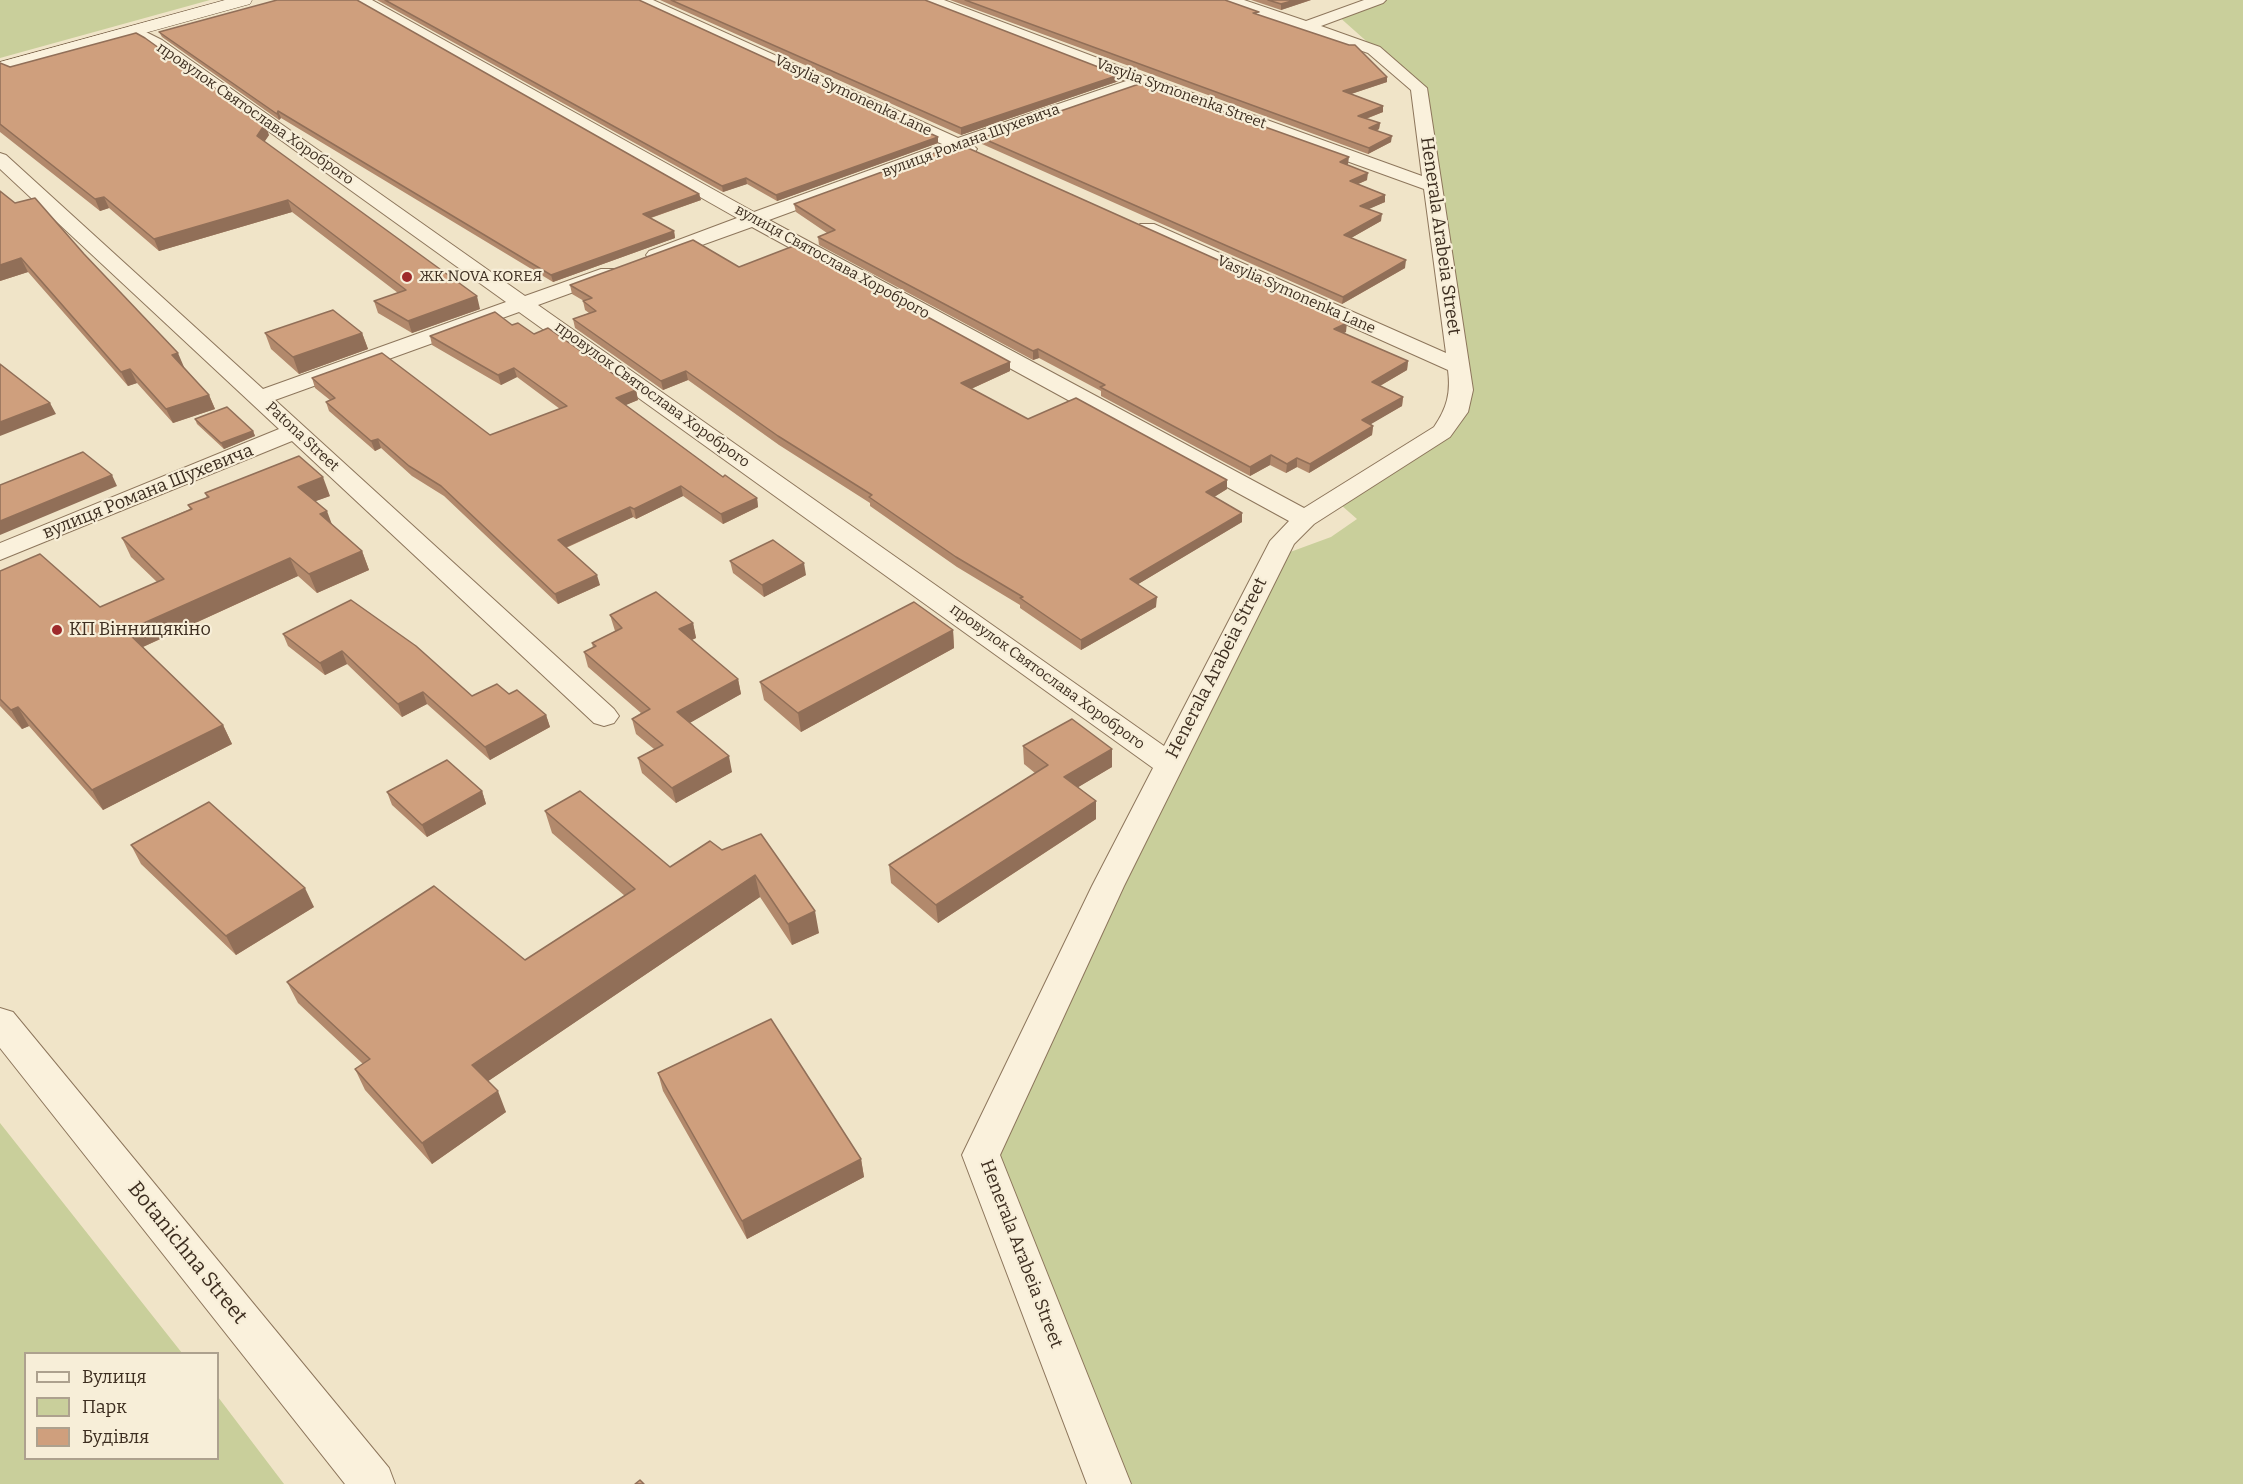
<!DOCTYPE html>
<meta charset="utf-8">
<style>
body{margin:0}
#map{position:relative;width:2243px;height:1484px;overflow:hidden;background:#f0e4c8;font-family:Bitter,serif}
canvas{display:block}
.legend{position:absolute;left:24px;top:1352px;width:195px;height:108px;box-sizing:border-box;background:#f7eed8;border:2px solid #ada18e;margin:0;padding:8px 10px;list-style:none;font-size:18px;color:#3d2e20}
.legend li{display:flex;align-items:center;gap:12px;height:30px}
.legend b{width:30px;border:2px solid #ada18e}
</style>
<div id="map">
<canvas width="2243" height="1484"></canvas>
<ul class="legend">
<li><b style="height:8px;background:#faf1dc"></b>Вулиця</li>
<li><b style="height:16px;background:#c9cf9b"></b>Парк</li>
<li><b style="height:16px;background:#cf9f7d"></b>Будівля</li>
</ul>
</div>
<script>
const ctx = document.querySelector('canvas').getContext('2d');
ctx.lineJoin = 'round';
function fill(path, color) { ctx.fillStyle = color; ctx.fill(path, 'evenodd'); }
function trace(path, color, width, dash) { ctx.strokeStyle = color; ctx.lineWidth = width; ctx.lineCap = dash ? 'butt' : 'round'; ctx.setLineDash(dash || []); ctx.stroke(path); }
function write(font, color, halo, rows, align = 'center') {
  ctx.font = font + ' Bitter,serif'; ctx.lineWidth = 4.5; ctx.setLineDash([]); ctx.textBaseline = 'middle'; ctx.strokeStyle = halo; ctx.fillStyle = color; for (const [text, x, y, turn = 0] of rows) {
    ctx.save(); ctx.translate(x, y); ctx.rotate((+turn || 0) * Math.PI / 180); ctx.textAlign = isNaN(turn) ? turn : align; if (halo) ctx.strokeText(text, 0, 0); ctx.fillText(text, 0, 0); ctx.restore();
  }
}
fill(new Path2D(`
 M0 0H210L0 58Z
 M1378 0H2243V1484H1108L981 1155 1282 555 1331 537 1357 519 1341 505 1456 412 1419 88 1337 15Z
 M0 1123 182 1353 26 1354V1458H218V1397L284 1484H0Z`), '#c9cf9b');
const street = new Path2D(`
 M353 0H372L754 212 942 144 633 0H653L958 138 1126 81 925 3 922 0H944L1148 77 1422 176 1411 90 1368 53 1224 3 1221 0H1244L1306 21 1364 0H1386L1383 3 1321 26 1380 47 1427 88 1473 390 1468 412 1450 437 1314 524 1294 544 1124 886 1000 1155 1131 1484H1087L962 1155 1092 886 1153 768 519 312 275 400 614 709 619 716 614 723 604 726 594 723 292 441 0 560V543L279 429 0 169V153L6 155 263 389 506 302 150 46 126 34 124 31 126 28H138L162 40 525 296 601 269H615L618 273 615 277 538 305 1164 746 1270 541 1289 521 752 227 663 259H649L646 255 649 251 737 218ZM1142 87 1424 189 1446 353 1154 224H1140L1137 228 1140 232 1448 370C1451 393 1447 408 1434 427L1304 508 769 220 957 151 968 154 974 153 977 149 973 145Z
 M0 1008 13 1012 389 1468 395 1484H345L0 1048Z`);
const secondary = new Path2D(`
 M225 0H252L250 4 0 73V62Z`);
trace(street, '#8d765c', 2);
trace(secondary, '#6f573f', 1);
fill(street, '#faf1dc');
fill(secondary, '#faf1dc');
fill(new Path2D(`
 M377 0H639L938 137V143L777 201 747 184 723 192Z
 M660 0H925L1119 81 961 135Z
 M950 0H1225L1387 77V82L1351 94 1383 106V112L1366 119 1380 123 1379 129 1376 131 1391 142 1368 154Z
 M1251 0H1311L1281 10Z
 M159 32 699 194 701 200 651 218 674 231 675 238 553 282 281 118 279 120 162 37Z
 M0 63 10 67 269 135 264 142 480 309 412 333 378 313 374 301 398 293 292 212 159 251 109 208 100 211 0 132Z
 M982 138 1348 164 1347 165 1367 180 1358 184 1385 195V202L1368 209 1381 221 1351 238 1405 268 1342 304 982 144Z
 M0 191 15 203 84 254 184 367 209 395 215 409 173 423 137 383 128 386 28 272 0 281Z
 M794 204 1323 307V312L1346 332 1343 333 1408 361 1407 370 1380 386 1403 397 1402 406 1370 424 1373 426 1372 435 1309 473 1297 467 1286 473 1270 465 1250 476 1101 396V391L1039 358 1033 360 819 245 818 237 827 233 796 212Z
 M739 267 1010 371 971 389 1028 419 1227 480V489L1214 497 1242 522 1138 584 1156 607 1081 650 1020 608V605L957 567 870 506V503L779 445 688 380 663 390 575 328 573 319 589 313 585 310 583 301H584L572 294 570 285Z
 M512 325 534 334 636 390 638 400 625 405 723 477 757 498 758 507 723 524 683 496 636 519 633 517 566 548 600 585 558 604 444 496 412 476 381 448 375 451 329 411 326 402 330 400 315 388 312 378 490 435 560 409 517 377 501 385 432 345 430 336Z
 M265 333H362L368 349 299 374 271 349Z
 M195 419 253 431 255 436 224 449 197 424Z
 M205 493 330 496 315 501 332 524 362 551 369 570 317 593 298 576 143 647 223 725 232 744 103 810 29 726 22 729 0 706V571L100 607 157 582 131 557 122 538 190 509 188 505 207 498Z
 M730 561 806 575 764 597 733 573Z
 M351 600 472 696 509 694 546 715 550 727 490 760 427 704 402 717 347 664 325 675 288 646 283 634Z
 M610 615 693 623 696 638 692 640 738 679 741 694 689 723 732 772 676 803 642 773 638 758 654 749 636 734 632 719 641 713 588 667 584 652 593 648 592 643 615 631Z
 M953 630 954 648 801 732 764 700 760 682Z
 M1023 746 1112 767 1078 787 1096 801V819L938 923 891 883 889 865 1035 773 1024 764Z
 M482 791 486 804 427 837 392 805 387 792Z
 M545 811 670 867 722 850 761 834 819 933 792 945 760 897 488 1081 506 1112 432 1164 365 1090 355 1069 363 1064 298 1003 287 982 525 960 625 896 552 833Z
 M131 845 314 907 236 955 141 864Z
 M658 1073 861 1159 864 1177 747 1239 663 1091Z`), '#b2896c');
fill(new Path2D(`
 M1295 0H1311L1281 10V4Z
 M1119 75V81L961 135V128Z
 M1387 77V82L1342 97 1343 91Z
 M1383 106V112L1357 122 1358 116Z
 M278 111 281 118 279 120 277 114Z
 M1380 123 1379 129 1368 135 1369 128Z
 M265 124 269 135 261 147 257 136Z
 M1392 136 1391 142 1368 154 1369 148Z
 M938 137V143L777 201 776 195Z
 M1349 157 1348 164 1339 169 1340 162Z
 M1368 173 1367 180 1349 188 1350 181Z
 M746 178 747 184 723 192 722 186Z
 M699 194 701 200 644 220 643 214Z
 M1385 195V202L1360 213V206Z
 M104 197 109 208 100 211 95 199Z
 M288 200 292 212 159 251 154 239Z
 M1382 214 1381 221 1344 242V235Z
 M674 231 675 238 553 282 551 275Z
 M21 258 28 272 0 281V265Z
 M1406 260 1405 268 1342 304 1343 297Z
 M477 296 480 309 412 333 408 321Z
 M1347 323 1346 332 1334 338V329Z
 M362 333 368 349 299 374 293 357Z
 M1038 349 1039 358 1033 360V351Z
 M178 353 184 367 178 369 172 355Z
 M1408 361 1407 370 1371 391 1372 382Z
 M1010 362V371L962 393 961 383Z
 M514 368 517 377 501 385 498 375Z
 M130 369 137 383 128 386 121 372Z
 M686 371 688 380 663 390 661 381Z
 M636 390 638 400 619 408 616 398Z
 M209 395 215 409 173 423 166 409Z
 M1403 397 1402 406 1361 430 1362 420Z
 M50 403 56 414 0 436V422Z
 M1373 426 1372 435 1309 473 1310 464Z
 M253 431 255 436 224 449 221 443Z
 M378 439 381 448 375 451 371 441Z
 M1271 455 1270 465 1250 476V467Z
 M1297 458V467L1286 473 1287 464Z
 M112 475 117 486 0 535V521Z
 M323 477 330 496 305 505 298 487Z
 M1227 480V489L1206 502V492Z
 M681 486 683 496 636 519 634 509Z
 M757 498 758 507 723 524 721 514Z
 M630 507 633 517 560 550 558 540Z
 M327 511 334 530 320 514Z
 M1242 513V522L1130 589V579Z
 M362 551 369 570 317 593 309 574Z
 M290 558 298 576 136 650 126 631Z
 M804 563 806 575 764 597 762 585Z
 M597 575 600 585 558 604 555 594Z
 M1157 597 1156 607 1081 650V640Z
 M693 623 696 638 682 644 679 629Z
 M953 630 954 648 801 732 798 713Z
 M342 651 347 664 325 675 320 663Z
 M738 679 741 694 681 728 677 712Z
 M423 692 427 704 402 717 398 704Z
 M18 707 29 726 22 729 11 710Z
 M546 715 550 727 490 760 485 747Z
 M223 725 232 744 103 810 92 790Z
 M1112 749V767L1065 795 1064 777Z
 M729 756 732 772 676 803 672 788Z
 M482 791 486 804 427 837 422 825Z
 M1096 801V819L938 923 936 905Z
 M755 875 760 897 481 1086 472 1065Z
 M305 888 314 907 236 955 226 936Z
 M815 911 819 933 792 945 788 924Z
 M498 1091 506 1112 432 1164 422 1143Z
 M861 1159 864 1177 747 1239 742 1221Z`), '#916f58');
const building = new Path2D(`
 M277 0H357L699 194 643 214 674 231 551 275 278 111 277 114 159 32Z
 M385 0H639L938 137 776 195 746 178 722 186Z
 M671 0H925L1119 75 961 128Z
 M965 0H1225L1259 12 1253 13 1349 45H1355L1387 77 1343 91 1383 106 1358 116 1380 123 1369 128 1392 136 1369 148Z
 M1268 0H1295L1281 4Z
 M136 33 145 38 265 124 257 136 477 296 408 321 374 301 406 290 288 200 154 239 104 197 95 199 0 124V63L10 67Z
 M1142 83 1349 157 1340 162 1368 173 1350 181 1385 195 1360 206 1382 214 1344 235 1406 260 1343 297 982 138Z
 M959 144 1323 307 1319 310 1347 323 1334 329 1408 361 1372 382 1403 397 1362 420 1373 426 1310 464 1297 458 1287 464 1271 455 1250 467 1100 387 1105 385 1038 349 1033 351 818 237 835 230 794 204Z
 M0 191 15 203 35 198 84 254 178 353 172 355 209 395 166 409 130 369 121 372 21 258 0 265Z
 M693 240 739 267 796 245 1010 362 961 383 1028 419 1076 398 1227 480 1206 492 1242 513 1130 579 1157 597 1081 640 1020 598 1023 597 956 557 869 497 872 495 778 436 686 371 661 381 573 319 596 311 583 301 592 298 570 285Z
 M333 310 362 333 293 357 265 333Z
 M495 312 512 325 518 323 534 334 548 328 636 390 616 398 723 477 725 475 757 498 721 514 681 486 634 509 630 507 558 540 597 575 555 594 441 486 409 466 378 439 371 441 326 402 335 398 312 378 382 353 490 435 567 406 514 368 498 375 430 336Z
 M0 364 50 403 0 422Z
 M227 407 253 431 221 443 195 419Z
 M83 452 112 475 0 521V485Z
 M299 456 323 477 298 487 327 511 320 514 362 551 309 574 290 558 126 631 223 725 92 790 18 707 11 710 0 699V571L40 554 100 607 164 579 122 538 192 509 188 505 209 497 205 493Z
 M773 540 804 563 762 585 730 561Z
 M656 592 693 623 679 629 738 679 677 712 729 756 672 788 638 758 663 745 632 719 650 709 584 652 596 646 592 643 622 628 610 615Z
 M351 600 416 646 472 696 497 684 509 694 517 690 546 715 485 747 423 692 398 704 342 651 320 663 283 634Z
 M914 602 953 630 798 713 760 682Z
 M1072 719 1112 749 1064 777 1096 801 936 905 889 865 1048 765 1023 746Z
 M447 760 482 791 422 825 387 792Z
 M580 791 670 867 710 841 722 850 761 834 815 911 788 924 755 875 472 1065 498 1091 422 1143 355 1069 370 1059 287 982 434 886 525 960 635 889 545 811Z
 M209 802 305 888 226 936 131 845Z
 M771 1019 861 1159 742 1221 658 1073Z
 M640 1480 644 1484H635Z`);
fill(building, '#cf9f7d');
trace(building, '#916f58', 1.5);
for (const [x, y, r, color] of [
 [407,277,6,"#9e2a2b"],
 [57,630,6,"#9e2a2b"]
]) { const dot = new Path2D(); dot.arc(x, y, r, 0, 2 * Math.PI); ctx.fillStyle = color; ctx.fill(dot); trace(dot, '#f7eed8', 2); }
write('15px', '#3d2e20', '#f7eed8', [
 ["Vasylia Symonenka Street",1181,94,20],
 ["Vasylia Symonenka Lane",853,96,25],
 ["провулок Святослава Хороброго",255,114,35],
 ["вулиця Романа Шухевича",971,141,-20],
 ["вулиця Святослава Хороброго",832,262,29],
 ["Vasylia Symonenka Lane",1296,295,24],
 ["провулок Святослава Хороброго",652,395,36],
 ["Patona Street",302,437,43],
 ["провулок Святослава Хороброго",1047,677,36]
]);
write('15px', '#3d2e20', '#f7eed8', [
 ["ЖК NOVA KOREЯ",419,277]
], 'left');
write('18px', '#3d2e20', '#f7eed8', [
 ["Henerala Arabeia Street",1440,236,82],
 ["вулиця Романа Шухевича",148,492,-22],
 ["Henerala Arabeia Street",1217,668,-63],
 ["Henerala Arabeia Street",1021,1254,69]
]);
write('18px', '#3d2e20', '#f7eed8', [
 ["КП Вінницякіно",69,630]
], 'left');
write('21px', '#3d2e20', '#f7eed8', [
 ["Botanichna Street",187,1253,51]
]);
</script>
